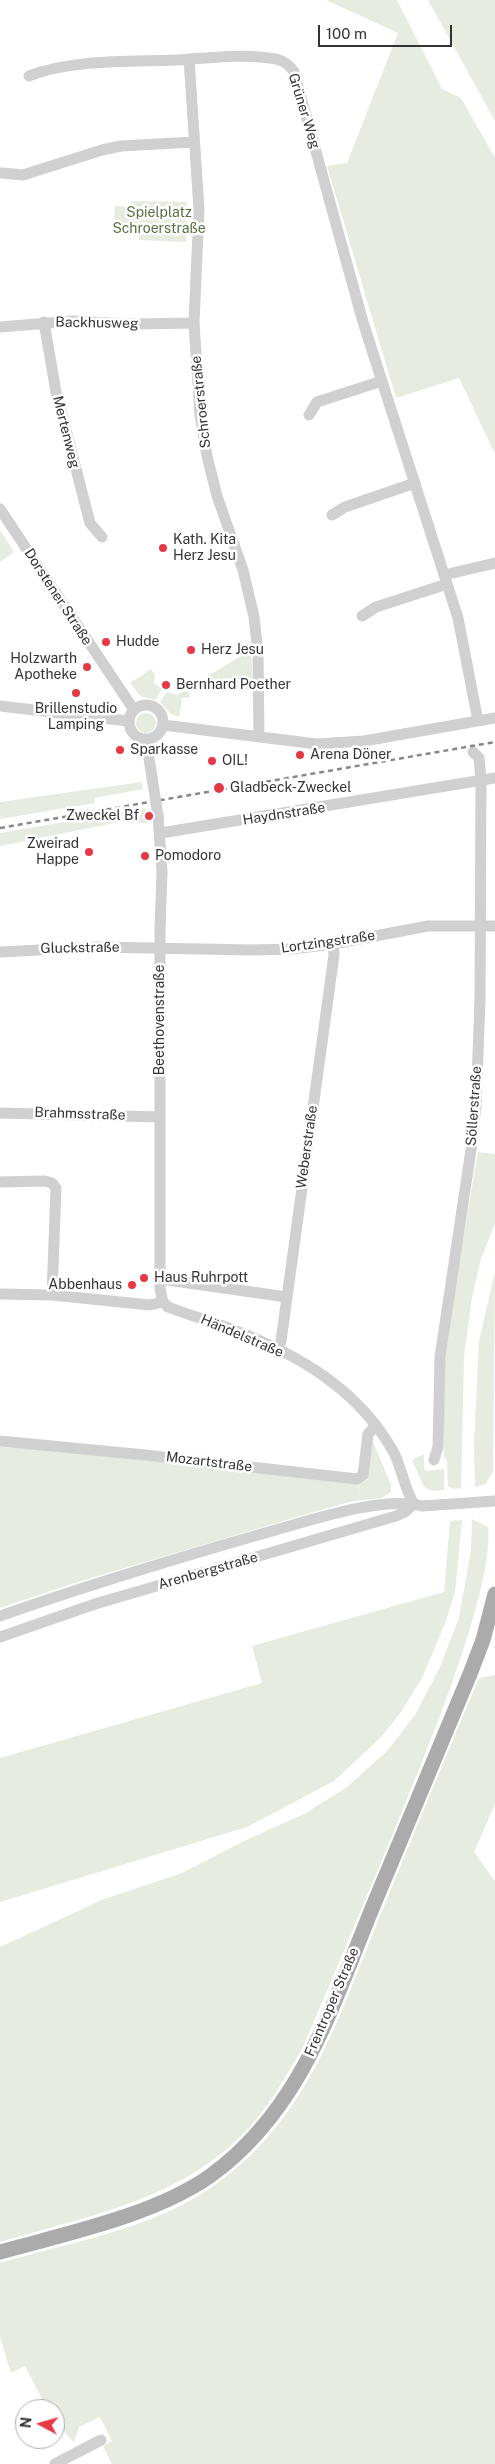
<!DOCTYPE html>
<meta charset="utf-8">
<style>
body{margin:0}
#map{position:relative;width:495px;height:2464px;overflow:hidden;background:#fff;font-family:"Public Sans",sans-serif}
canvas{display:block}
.north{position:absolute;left:15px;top:2399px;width:50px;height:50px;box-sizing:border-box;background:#fff;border:1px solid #adadad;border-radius:50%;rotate:276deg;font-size:14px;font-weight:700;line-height:20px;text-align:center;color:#333}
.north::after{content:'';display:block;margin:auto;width:18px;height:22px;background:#e63946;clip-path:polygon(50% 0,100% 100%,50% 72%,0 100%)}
.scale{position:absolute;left:318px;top:25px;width:134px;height:22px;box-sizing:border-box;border:2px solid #333;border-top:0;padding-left:6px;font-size:15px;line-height:18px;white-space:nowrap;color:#333;-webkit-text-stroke:4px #fff;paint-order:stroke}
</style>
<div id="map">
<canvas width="495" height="2464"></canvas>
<div class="north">N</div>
<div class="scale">100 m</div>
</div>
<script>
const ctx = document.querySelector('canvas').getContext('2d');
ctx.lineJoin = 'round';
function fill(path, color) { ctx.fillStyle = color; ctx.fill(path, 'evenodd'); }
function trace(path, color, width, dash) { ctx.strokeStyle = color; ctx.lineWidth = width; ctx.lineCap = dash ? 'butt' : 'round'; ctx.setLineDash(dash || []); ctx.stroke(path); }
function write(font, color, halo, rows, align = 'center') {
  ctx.font = font + ' "Public Sans",sans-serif'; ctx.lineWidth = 5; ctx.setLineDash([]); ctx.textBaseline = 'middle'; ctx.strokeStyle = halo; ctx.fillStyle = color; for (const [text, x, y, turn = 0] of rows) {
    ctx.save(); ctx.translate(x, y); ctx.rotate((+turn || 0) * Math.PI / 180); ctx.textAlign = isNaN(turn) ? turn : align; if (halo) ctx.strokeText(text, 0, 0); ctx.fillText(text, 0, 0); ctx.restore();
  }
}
fill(new Path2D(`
 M326 0H397L442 89 461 98 495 158V454L459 378 396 398 327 166 347 163 398 33Z
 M428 0H495V121Z
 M132 201 187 202 186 242 139 240V225H114L115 206 131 207Z
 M0 530 14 552 0 562Z
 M251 650 253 690 210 686 208 676Z
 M151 669 155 675 154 683 162 689 155 700 140 696 130 683Z
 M184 691 189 692 190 697 182 698 179 717 171 714 160 702 167 692 177 695Z
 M136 723a10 10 0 1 1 20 0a10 10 0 1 1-20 0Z
 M142 782 143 789 94 798 95 803 0 819V802Z
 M145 808 148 823 119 822 0 846V833Z
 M478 1152 495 1154V1223L481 1259 472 1297 464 1357 461 1488 453 1489 448 1486 447 1460 444 1458V1370L456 1281Z
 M495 1271 493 1472 485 1484 475 1487 474 1444 479 1341Z
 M372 1440 391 1484V1492L382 1498 353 1501 300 1516 81 1581 0 1608V1447L51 1450 357 1483 360 1498 358 1484 367 1480Z
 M424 1454V1468L426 1471 444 1469V1490L432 1491 424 1487 412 1460Z
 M472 1519 488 1527C495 1587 426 1753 401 1814 369 1892 336 1969 303 2047 284 2079 267 2111 240 2137 175 2201 84 2217 0 2242V1947L104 1899 182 1873 246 1840 304 1814 347 1787 387 1751 415 1715 439 1669 459 1618 471 1550Z
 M462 1520 455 1592 446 1621 422 1678 401 1712 382 1736 334 1781 247 1827 0 1902V1758L262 1683 252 1646 444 1592 450 1521Z
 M495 1675V1804L474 1852 495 1881V2464H112L103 2446 112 2441 100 2417 79 2427 74 2442 55 2423V2409H47L25 2366 11 2373 0 2337V2263C68 2243 146 2230 206 2191 310 2122 337 2019 382 1911 414 1833 446 1755 479 1678Z`), '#e6ecdf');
trace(new Path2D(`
 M189 59 199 209 194 323 200 415 207 456 217 496 243 570 254 617 258 653 259 737
 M29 76C72 59 131 62 177 60 209 58 244 53 276 59 284 61 290 65 294 72L363 322 458 618 478 721
 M2 173 23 175 102 150 121 146 194 142
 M44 322 56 392 90 523 102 537
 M0 327 73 321 131 324 194 323
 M309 415 317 402 382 381
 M0 509 134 710
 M332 515 345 507 415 483
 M444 575 495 563
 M362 616 376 607 447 584
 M129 722a17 17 0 1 1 34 0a17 17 0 1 1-34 0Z
 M0 706 128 721
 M163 725 317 744 364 741 495 718
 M146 740 152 777
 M158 816 162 872 160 930V1289L163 1302
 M161 833 495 778
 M0 952 98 947 252 950 292 949 333 944 428 926H495
 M0 1113 159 1117
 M0 1182 45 1181 52 1183 56 1188 52 1295
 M160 1279 287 1297
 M0 1294 52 1295 150 1305 163 1302
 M163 1302 168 1307C191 1316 214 1322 237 1331 301 1356 358 1390 393 1451 402 1468 404 1488 414 1504
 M277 1349 281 1341 334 955 333 944
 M0 1441 145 1455 357 1479 363 1475 368 1434 376 1425
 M434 1460 438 1447 440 1357 472 1143 476 1105 480 1000 481 780 479 758 473 752
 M0 1616C85 1586 171 1560 258 1535 300 1524 380 1495 422 1506L495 1501
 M0 1637 95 1604 396 1516 405 1512 414 1504
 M55 2464 101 2440`), '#d0d0d0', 11);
trace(new Path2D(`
 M0 2252C65 2234 155 2215 210 2176 304 2108 333 2002 376 1899 407 1824 438 1749 470 1674L483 1640 495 1594`), '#ababab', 15);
trace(new Path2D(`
 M0 828 495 742`), '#888', 2.5, [5, 4]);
trace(new Path2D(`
 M152 777 158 816`), '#d0d0d0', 11);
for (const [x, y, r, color] of [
 [163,548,5,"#e63946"],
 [106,642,5,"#e63946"],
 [191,650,5,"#e63946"],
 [87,667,5,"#e63946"],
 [166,685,5,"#e63946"],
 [76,693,5,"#e63946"],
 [120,750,5,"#e63946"],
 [300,755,5,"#e63946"],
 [212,761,5,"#e63946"],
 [219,788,6,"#e63946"],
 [149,816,5,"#e63946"],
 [89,852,5,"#e63946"],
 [145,856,5,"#e63946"],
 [144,1278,5,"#e63946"],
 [132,1285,5,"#e63946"]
]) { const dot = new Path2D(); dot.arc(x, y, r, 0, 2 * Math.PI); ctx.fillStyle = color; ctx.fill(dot); trace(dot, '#fff', 2); }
write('14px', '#333', '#fff', [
 ["Grüner Weg",304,111,73],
 ["Backhusweg",97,323,1],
 ["Schroerstraße",201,402,-96],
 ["Mertenweg",66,432,76],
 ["Dorstener Straße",58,597,57],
 ["Haydnstraße",284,814,-9],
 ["Lortzingstraße",328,942,-8],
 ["Gluckstraße",80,948,-1],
 ["Beethovenstraße",160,1020,-90],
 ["Söllerstraße",474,1106,-86],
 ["Brahmsstraße",80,1114,2],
 ["Weberstraße",307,1147,-82],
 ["Händelstraße",242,1336,23],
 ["Mozartstraße",209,1462,7],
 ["Arenbergstraße",208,1571,-16],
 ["Frentroper Straße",332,2002,-67]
]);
write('14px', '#56703f', '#fff', [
 ["Spielplatz",159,213],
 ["Schroerstraße",159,229]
]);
write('14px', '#333', '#fff', [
 ["Kath. Kita",173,540],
 ["Herz Jesu",173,556],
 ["Hudde",116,642],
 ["Herz Jesu",201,650],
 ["Holzwarth",77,659,"right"],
 ["Apotheke",77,675,"right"],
 ["Bernhard Poether",176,685],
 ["Brillenstudio",76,709,"center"],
 ["Lamping",76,725,"center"],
 ["Sparkasse",130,750],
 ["Arena Döner",310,755],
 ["OIL!",222,761],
 ["Gladbeck-Zweckel",230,788],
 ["Zweckel Bf",139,816,"right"],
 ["Zweirad",79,844,"right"],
 ["Happe",79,860,"right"],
 ["Pomodoro",155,856],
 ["Haus Ruhrpott",154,1278],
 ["Abbenhaus",122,1285,"right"]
], 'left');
</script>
